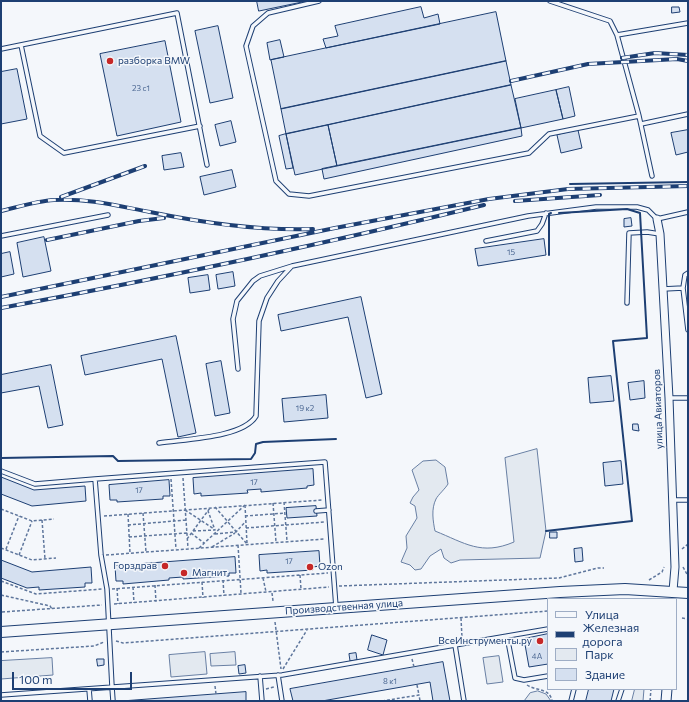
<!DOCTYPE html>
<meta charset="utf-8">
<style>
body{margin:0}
#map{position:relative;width:689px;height:702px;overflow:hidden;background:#f4f7fb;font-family:Commissioner,sans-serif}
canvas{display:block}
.frame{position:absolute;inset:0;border:2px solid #1d3f73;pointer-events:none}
.legend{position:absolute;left:547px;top:598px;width:130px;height:92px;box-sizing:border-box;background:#f4f7fb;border:1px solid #9eadc5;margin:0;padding:5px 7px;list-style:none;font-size:12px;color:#1d3f73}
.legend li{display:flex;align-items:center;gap:8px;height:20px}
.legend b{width:20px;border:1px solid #9eadc5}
.scale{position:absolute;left:12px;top:672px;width:120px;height:18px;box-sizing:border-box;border:2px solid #1d3f73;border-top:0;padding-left:5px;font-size:12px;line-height:14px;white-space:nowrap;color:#1d3f73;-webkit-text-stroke:3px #f4f7fb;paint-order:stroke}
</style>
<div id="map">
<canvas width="689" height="702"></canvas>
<div class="frame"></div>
<ul class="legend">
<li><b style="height:5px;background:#f4f7fb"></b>Улица</li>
<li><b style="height:5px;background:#1d3f73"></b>Железная дорога</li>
<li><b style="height:11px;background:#e3e9f0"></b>Парк</li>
<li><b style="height:11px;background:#d5e0f0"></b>Здание</li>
</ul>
<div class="scale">100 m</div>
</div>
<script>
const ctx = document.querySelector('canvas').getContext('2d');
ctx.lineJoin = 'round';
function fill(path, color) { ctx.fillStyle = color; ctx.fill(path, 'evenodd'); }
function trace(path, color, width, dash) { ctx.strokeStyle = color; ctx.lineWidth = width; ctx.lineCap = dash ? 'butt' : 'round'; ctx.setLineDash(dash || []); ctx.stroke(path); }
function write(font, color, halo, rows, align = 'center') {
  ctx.font = font + ' Commissioner,sans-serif'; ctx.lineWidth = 3; ctx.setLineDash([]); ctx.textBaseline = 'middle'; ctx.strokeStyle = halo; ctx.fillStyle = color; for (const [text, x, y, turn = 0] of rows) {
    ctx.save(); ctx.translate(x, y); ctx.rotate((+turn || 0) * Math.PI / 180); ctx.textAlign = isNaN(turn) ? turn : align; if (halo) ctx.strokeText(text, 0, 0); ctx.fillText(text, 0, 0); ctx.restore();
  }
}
const green = new Path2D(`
 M537 449 546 531 540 558 460 560 451 563 444 558 441 549 430 556 421 569 415 570 410 565 401 562 407 548 406 536 417 518 415 506 410 503 413 497 419 490 412 470 423 461 436 460 445 467 448 484C445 489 438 495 436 499 431 509 433 521 435 531 465 543 481 556 514 542L505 458Z
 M205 652 207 674 171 677 169 655Z
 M235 652 236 665 211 666 210 654Z
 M499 656 503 682 487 684 483 658Z
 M52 658 53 675 1 679V661Z
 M635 689H644L643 701H632Z
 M538 691 546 694 551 701H524L530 693Z`);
fill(green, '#e3e9f0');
trace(green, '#687fa3', 1);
const building = new Path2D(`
 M257 1H307L259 11Z
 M421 7 424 18 438 14 440 24 326 48 323 39 338 36 335 26Z
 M672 7H679L680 12 672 13Z
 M496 12 506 61 281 109 271 60Z
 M218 26 233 98 210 103 195 31Z
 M280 40 284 57 270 60 267 43Z
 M165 41 181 122 117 136 100 54Z
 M506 61 511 85 286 134 281 109Z
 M17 69 27 119 1 124V72Z
 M511 85 521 128 337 166 328 125Z
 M569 87 575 116 563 119 556 90Z
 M556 90 563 119 521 128 515 99Z
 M231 121 236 142 220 146 215 125Z
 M328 125 337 166 295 175 286 134Z
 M521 128 522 136 324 179 322 169Z
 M578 130 582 148 561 153 557 135Z
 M688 130V152L676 155 671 133Z
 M286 134 293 168 286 169 279 136Z
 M181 153 184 167 164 170 162 156Z
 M232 170 236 187 204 195 200 177Z
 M631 218 632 226 624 227V219Z
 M44 237 51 271 23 277 17 243Z
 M544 239 546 255 478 266 475 249Z
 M10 252 14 274 1 277V254Z
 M233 272 235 286 218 289 216 275Z
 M208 275 210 290 190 293 188 278Z
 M361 297 382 394 366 398 348 317 281 331 278 315Z
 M176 336 196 433 178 437 162 359 85 375 81 356Z
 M221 361 230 413 215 416 206 364Z
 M51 365 63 425 48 428 39 386 1 393V375Z
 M611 376 614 401 590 403 588 378Z
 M644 381 645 398 630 400 628 383Z
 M326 395 328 418 284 422 282 399Z
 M633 424H638L639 431 633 430Z
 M621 461 623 484 605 486 603 463Z
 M313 469 314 485 307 486V488L261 492V489L247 490 248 493 201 496V493L194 494 193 478Z
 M1 477 34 490 85 486 86 501 32 506 1 494Z
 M169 480 170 496H163V499L117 502V500H110L109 485Z
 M316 506 317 516 287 518 286 508Z
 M550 532H557V538H550Z
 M582 548 583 561 575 562 574 549Z
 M319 551 320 566 313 567V570L267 573V570L260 571 259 555Z
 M235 557 236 573H229V576L183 579V577L169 578V580L123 584V581H116L115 566Z
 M1 560 32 572 91 567 92 583H85V587L39 590V587L27 588 1 578Z
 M548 634V664L529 667 524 639Z
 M372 635 387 640 383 655 368 650Z
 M356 653 357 660 350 661 349 654Z
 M97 659H104V665L98 666Z
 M443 662 450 701H433L430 682 322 701H293L290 689Z
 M245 665 246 673 239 674 238 666Z
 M589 689H614L611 701H586Z
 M246 692V701H122Z`);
fill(building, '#d5e0f0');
trace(building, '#1d3f73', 1);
const service = new Path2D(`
 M319 1 268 13 253 26 246 46 276 181 289 194 309 196 529 153 549 134 639 116
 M550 1 610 21 617 35 639 116 652 176
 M617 35 688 23
 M21 45 40 136 64 153 200 126
 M1 49 177 13 207 165
 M641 124 688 114
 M1 236 108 215
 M486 241 537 231 542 224 546 213
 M683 288 688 330
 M663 289 683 288 685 275 688 273
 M627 303 629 233 647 232 660 234
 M238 369 233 319 237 301 253 281 260 276 292 266 528 216 596 207H637L648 210 657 219 688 212
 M669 398H688
 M159 443C184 439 243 438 256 416L259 321 267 298 278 281 291 267
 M1 471 35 484 95 479
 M673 500H688
 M316 511 329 510
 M507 636 515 678 524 680 548 676
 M455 645 548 629
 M278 675 282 701
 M260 676 262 701
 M112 687 107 589 101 555 95 479 325 462 336 607
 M112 687 113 701
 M89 689 90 701
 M1 695 282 675 455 645 464 701
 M571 701 574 689
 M618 701 622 689`);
const minor = new Path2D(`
 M657 219 660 234 669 398 675 567 673 591`);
const tertiary = new Path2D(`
 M666 701 667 689`);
const secondary = new Path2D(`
 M1 632 560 592 625 589 688 593`);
trace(service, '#1d3f73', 5.5);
trace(minor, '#1d3f73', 9);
trace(tertiary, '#1d3f73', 11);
trace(secondary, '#1d3f73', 12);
trace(new Path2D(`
 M183 478 188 548
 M171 479 176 549
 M284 502 287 541
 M273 503 276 542
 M245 505 247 543
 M215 507 247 544
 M1 509 32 521 54 519
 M185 510 214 529
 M143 513 146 552
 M128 514 130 553
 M104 516 322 500
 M245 516 285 513
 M42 520 45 559
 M128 525 186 520
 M246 528 324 522
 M193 531 215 530 208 511
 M191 533 204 543
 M215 534 236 532 246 521
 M129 537 187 533
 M187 539 210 508
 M238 545 241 593
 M212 547 235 533
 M1 548 32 560 56 558
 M199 548 245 505
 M6 549 19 516
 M682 549 688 544
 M19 555 32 521
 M106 555 325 539
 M683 567 688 576
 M300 575 301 589
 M263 578 266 592
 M223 580 224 596
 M649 580 662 572 664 567
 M1 581 36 594 102 589
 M202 582 203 598
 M155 585 156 602
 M339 586 559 578 598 568H604
 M133 587 134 603
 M117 588 118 604
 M112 589 328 573
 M272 593 273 601
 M1 595 50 606 52 609
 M114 604 329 587
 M2 612 102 605
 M461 618 462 638
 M682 618 688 619
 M275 622 281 669
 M116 641 123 643 548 611
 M1 652 94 646 104 642
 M412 659 414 667
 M283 669 307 630
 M417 685 419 695
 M527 685C536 691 550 688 552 701
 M215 686 216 694
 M266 689 274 687
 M382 701 419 695 420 701
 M650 701 651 689`), '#5e769c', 1.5, [3, 2]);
trace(service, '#f4f7fb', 3.5);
trace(minor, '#f4f7fb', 7);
trace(tertiary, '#f4f7fb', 9);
trace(secondary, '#f4f7fb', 10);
const rail = new Path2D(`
 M622 58 655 53 688 55
 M511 81 588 64 677 59 688 61
 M61 197 145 166
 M515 201 600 195
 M1 211C18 207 37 201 54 200 88 198 118 206 150 212 204 223 259 231 313 229
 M47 240 139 221 164 218
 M1 297 335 228 489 199 568 189 688 186
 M1 308C163 278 324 244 484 205`);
trace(rail, '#1d3f73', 4);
trace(rail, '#f4f7fb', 2.5, [8]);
trace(new Path2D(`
 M570 184 688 182
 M549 255V214L551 213
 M1 458 113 456 118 461 251 459 255 453 256 444 263 442 336 439
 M546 531 632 521 613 341 647 338 640 213 627 209 559 213`), '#1d3f73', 2);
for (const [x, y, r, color] of [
 [110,61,4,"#c62828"],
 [165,566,4,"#c62828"],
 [310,567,4,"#c62828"],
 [184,573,4,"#c62828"],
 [540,641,4,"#c62828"]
]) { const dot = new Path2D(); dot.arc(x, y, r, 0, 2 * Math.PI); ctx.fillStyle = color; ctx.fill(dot); trace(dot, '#f4f7fb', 1.5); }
write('8px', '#4b6792', null, [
 ["23 с1",141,88],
 ["15",511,252],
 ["19 к2",305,408],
 ["17",254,482],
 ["17",139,490],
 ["17",289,561],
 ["4А",537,656],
 ["8 к1",390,681]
]);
write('10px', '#1d3f73', '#f4f7fb', [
 ["разборка BMW",118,61],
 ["Горздрав",157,566,"right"],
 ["Ozon",318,567],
 ["Магнит",192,573],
 ["ВсеИнструменты.ру",532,641,"right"]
], 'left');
write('10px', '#1d3f73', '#f4f7fb', [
 ["улица Авиаторов",658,409,-92],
 ["Производственная улица",344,607,-4]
]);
</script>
